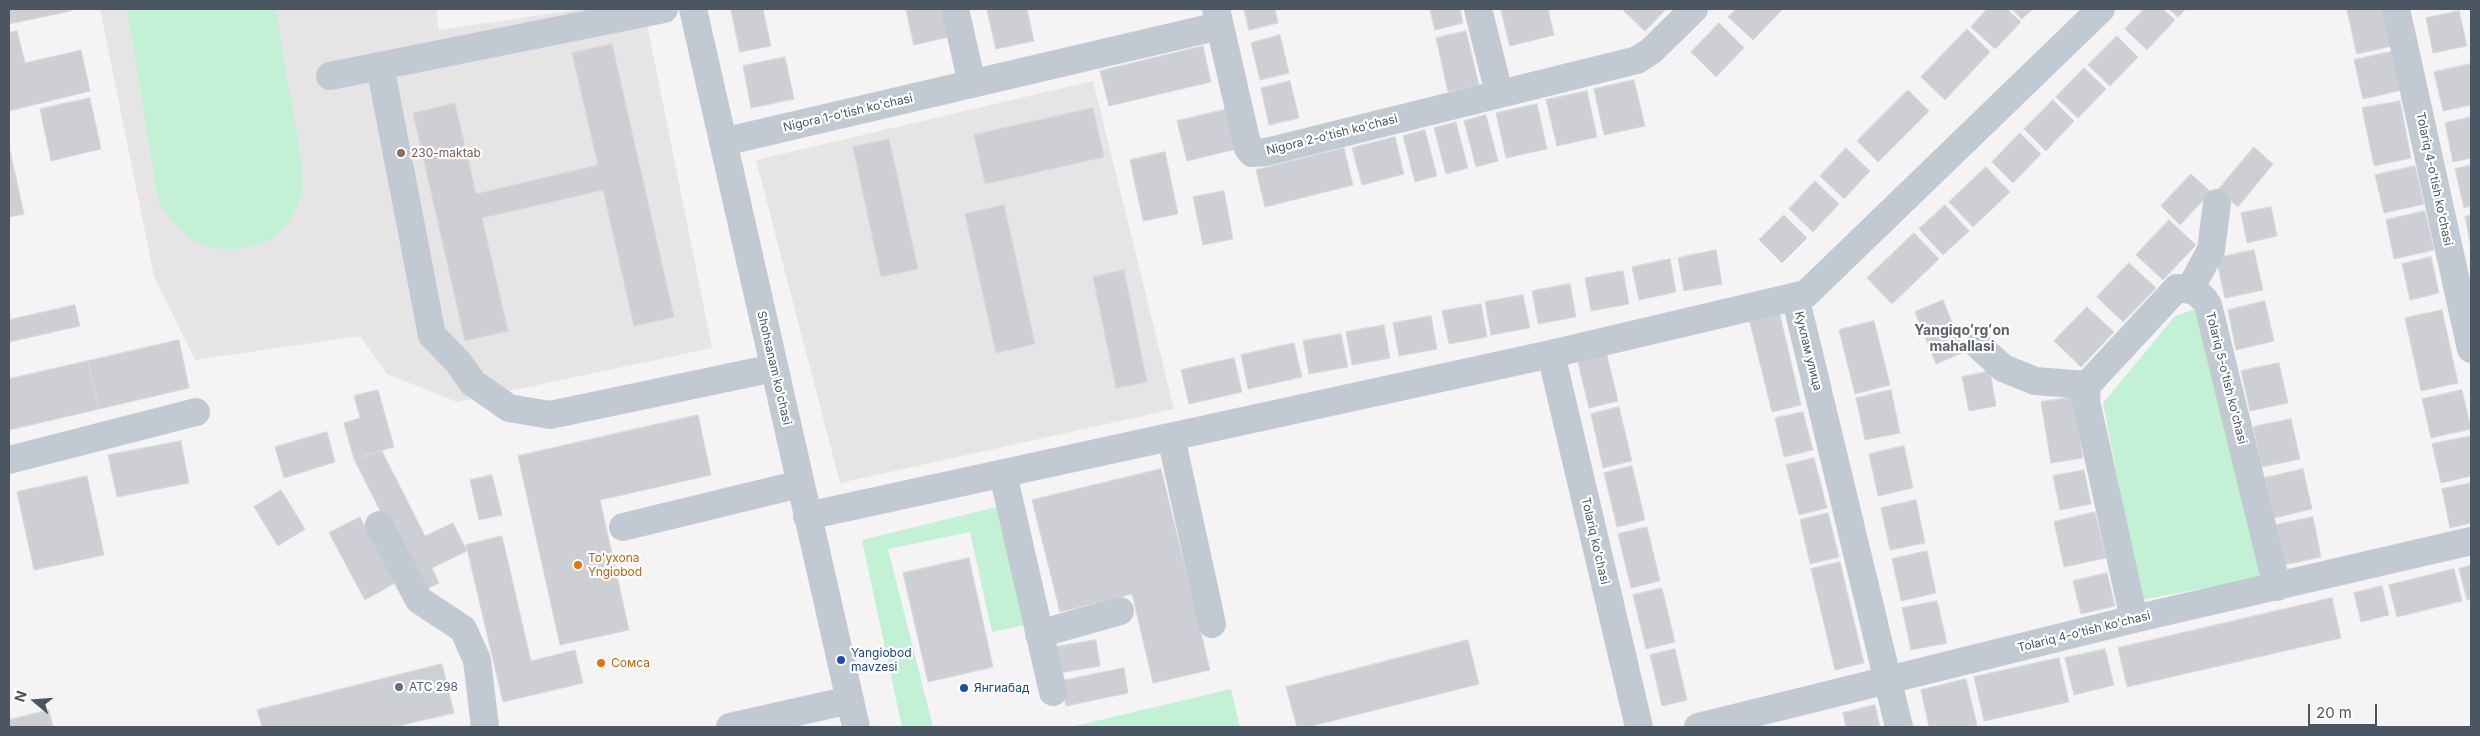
<!DOCTYPE html>
<meta charset="utf-8">
<style>
body{margin:0}
#map{position:relative;width:2480px;height:736px;overflow:hidden;background:#f5f3f3;font-family:Inter,sans-serif}
canvas{display:block}
.frame{position:absolute;inset:0;border:10px solid #4a5661;pointer-events:none}
.north{position:absolute;left:10px;top:676px;width:50px;height:50px;-webkit-text-stroke:4px #fff;paint-order:stroke;rotate:288deg;font-size:14px;font-weight:700;line-height:20px;text-align:center;color:#4a5661}
.north::after{content:'';display:block;margin:auto;width:18px;height:22px;background:#4a5661;clip-path:polygon(50% 0,100% 100%,50% 72%,0 100%)}
.scale{position:absolute;left:2308px;top:704px;width:69px;height:22px;box-sizing:border-box;border:2px solid #4a5661;border-top:0;padding-left:6px;font-size:15px;line-height:18px;white-space:nowrap;color:#4a5661;-webkit-text-stroke:4px #fff;paint-order:stroke}
</style>
<div id="map">
<canvas width="2480" height="736"></canvas>
<div class="frame"></div>
<div class="north">N</div>
<div class="scale">20 m</div>
</div>
<script>
const ctx = document.querySelector('canvas').getContext('2d');
ctx.lineJoin = 'round';
function fill(path, color) { ctx.fillStyle = color; ctx.fill(path, 'evenodd'); }
function trace(path, color, width, dash) { ctx.strokeStyle = color; ctx.lineWidth = width; ctx.lineCap = dash ? 'butt' : 'round'; ctx.setLineDash(dash || []); ctx.stroke(path); }
function write(font, color, halo, rows, align = 'center') {
  ctx.font = font + ' Inter,sans-serif'; ctx.lineWidth = 4.5; ctx.setLineDash([]); ctx.textBaseline = 'middle'; ctx.strokeStyle = halo; ctx.fillStyle = color; for (const [text, x, y, turn = 0] of rows) {
    ctx.save(); ctx.translate(x, y); ctx.rotate((+turn || 0) * Math.PI / 180); ctx.textAlign = isNaN(turn) ? turn : align; if (halo) ctx.strokeText(text, 0, 0); ctx.fillText(text, 0, 0); ctx.restore();
  }
}
fill(new Path2D(`
 M100 9H436L439 30 581 9H644L712 348 457 402 387 374 360 336 195 360 154 276Z
 M1093 81 1174 409 840 483 756 160Z`), '#e6e4e5');
fill(new Path2D(`
 M127 9H276C281 41 286 74 292 106 295 128 306 169 302 189 295 228 269 247 231 249 195 251 174 227 158 199Z
 M2198 308 2262 577 2141 600 2103 403 2175 316Z
 M996 507 1025 625 992 632 970 532 888 549 933 727H902L862 540Z
 M1231 689 1240 727H1075V726Z`), '#c3f1d5');
const building = new Path2D(`
 M9 9H70L71 11 9 24Z
 M731 9H763L771 46 740 52Z
 M906 9H943L949 37 914 45Z
 M987 9H1027L1034 41 996 49Z
 M1244 9H1275L1278 23 1249 30Z
 M1430 9H1460L1463 23 1435 30Z
 M1501 9H1548L1554 35 1510 46Z
 M1622 9H1666L1645 31Z
 M1736 9H1780L1782 10 1753 40 1728 17Z
 M1987 9H2007L2021 22 1995 49 1971 27Z
 M2012 9H2033L2022 19Z
 M2144 9H2163L2175 20 2147 50 2125 29Z
 M2169 9H2186L2178 17Z
 M2347 9H2384L2392 46 2357 54Z
 M2459 11 2467 46 2433 53 2426 18Z
 M1719 23 1744 48 1716 77 1691 52Z
 M1967 29 1990 52 1945 100 1921 77Z
 M17 31 25 63 81 50 90 91 9 111V33Z
 M1466 31 1479 85 1448 92 1436 38Z
 M1280 35 1289 73 1260 80 1251 43Z
 M2117 36 2138 57 2110 86 2088 65Z
 M612 44 674 317 634 326 603 190 482 218 508 331 465 341 413 113 455 103 476 194 598 165 572 53Z
 M1203 46 1211 82 1109 106 1100 71Z
 M2394 51 2402 90 2363 99 2354 60Z
 M785 57 794 99 751 108 743 66Z
 M2470 64 2471 105 2443 111 2434 72Z
 M2084 68 2106 89 2078 118 2056 97Z
 M1634 80 1645 126 1604 135 1594 89Z
 M1290 81 1299 118 1269 125 1261 88Z
 M1908 90 1929 111 1878 162 1857 141Z
 M1587 91 1597 137 1557 146 1546 100Z
 M90 98 101 149 51 161 40 109Z
 M2053 100 2074 121 2046 151 2024 129Z
 M2400 101 2411 158 2374 166 2362 108Z
 M1537 104 1547 149 1506 158 1496 113Z
 M1093 108 1104 157 985 184 974 135Z
 M1228 109 1237 149 1187 161 1177 121Z
 M1486 115 1498 161 1476 167 1464 121Z
 M2471 117V158L2453 162 2445 123Z
 M1456 122 1468 168 1446 174 1434 128Z
 M1425 130 1437 176 1415 182 1403 136Z
 M2020 133 2041 154 2013 183 1992 162Z
 M1395 137 1404 174 1362 185 1352 148Z
 M889 139 918 269 881 277 853 147Z
 M9 146 24 214 9 217Z
 M2254 147 2273 164 2238 207 2218 190Z
 M1344 148 1353 185 1265 207 1256 170Z
 M1846 148 1870 171 1844 199 1820 176Z
 M1165 152 1178 214 1143 221 1130 160Z
 M2471 165V206L2464 208 2455 169Z
 M2415 166 2424 204 2384 213 2375 175Z
 M1986 167 2010 192 1973 227 1949 202Z
 M2191 174 2211 192 2180 225 2161 206Z
 M1815 181 1839 204 1813 232 1789 209Z
 M1224 191 1233 239 1203 245 1193 197Z
 M1004 205 1035 344 996 353 965 214Z
 M1945 205 1969 231 1943 255 1919 229Z
 M2271 207 2277 236 2247 243 2241 213Z
 M2425 211 2434 250 2394 259 2386 220Z
 M1784 215 1807 238 1782 263 1759 240Z
 M2471 215V247L2465 217Z
 M2169 220 2196 245 2163 280 2136 255Z
 M1914 233 1939 259 1892 304 1867 278Z
 M1716 250 1722 284 1684 291 1678 258Z
 M2254 250 2263 290 2225 298 2216 258Z
 M2431 257 2439 293 2410 300 2402 264Z
 M1670 259 1676 292 1639 300 1632 267Z
 M2129 263 2156 288 2123 322 2097 297Z
 M1124 270 1147 382 1116 388 1093 277Z
 M1623 271 1629 304 1591 311 1585 278Z
 M1570 284 1576 317 1538 324 1532 291Z
 M1523 295 1530 328 1491 335 1485 302Z
 M1943 300 1964 352 1936 364 1915 312Z
 M2265 301 2274 341 2236 350 2228 310Z
 M1481 304 1487 337 1449 344 1442 311Z
 M75 305 80 326 9 342V320Z
 M2087 307 2114 332 2081 367 2054 341Z
 M2442 310 2458 383 2421 391 2405 318Z
 M1779 311 1801 405 1772 412 1749 319Z
 M1431 316 1437 349 1399 356 1393 323Z
 M1874 321 1890 385 1855 394 1839 330Z
 M1384 325 1390 358 1352 365 1346 332Z
 M1341 334 1348 367 1309 374 1303 341Z
 M179 340 189 388 99 409 88 361Z
 M1294 343 1302 377 1248 389 1241 355Z
 M1605 347 1618 401 1589 408 1576 354Z
 M1234 358 1242 392 1189 404 1181 370Z
 M88 361 99 409 9 430V379Z
 M2279 363 2288 403 2250 411 2241 371Z
 M1990 371 1996 406 1969 411 1962 377Z
 M378 390 394 447 354 459 344 423 360 418 354 396Z
 M1891 390 1900 433 1865 440 1856 398Z
 M2462 390 2471 429 2431 438 2422 399Z
 M2073 397 2083 458 2051 463 2041 402Z
 M1619 407 1632 461 1603 468 1591 414Z
 M1803 412 1813 450 1784 457 1775 418Z
 M698 415 711 475 600 500 629 630 560 645 518 456Z
 M2291 419 2300 459 2262 467 2253 427Z
 M327 432 335 462 284 478 275 447Z
 M2471 436V476L2441 483 2432 444Z
 M181 441 189 483 117 497 108 455Z
 M1904 446 1913 488 1878 496 1869 454Z
 M382 451 425 536 453 523 467 551 432 568 439 583 421 592 354 459Z
 M1814 458 1827 508 1799 515 1786 465Z
 M1632 466 1645 520 1617 527 1604 473Z
 M1161 469 1210 670 1153 683 1132 594 1060 612 1032 500Z
 M2303 469 2312 509 2274 518 2265 478Z
 M2084 470 2091 504 2060 510 2053 476Z
 M492 475 502 515 479 520 470 480Z
 M87 476 104 555 34 570 17 492Z
 M2471 483V523L2450 528 2442 489Z
 M281 490 305 529 278 546 254 507Z
 M1916 500 1925 543 1890 550 1881 508Z
 M2095 512 2106 558 2064 567 2054 522Z
 M1828 513 1839 557 1810 564 1800 520Z
 M360 517 395 583 365 600 329 533Z
 M2313 517 2321 557 2284 565 2275 525Z
 M1647 527 1660 581 1631 588 1618 534Z
 M502 536 531 661 575 650 583 683 503 702 466 545Z
 M1927 551 1936 593 1901 601 1892 559Z
 M969 558 993 667 928 682 903 573Z
 M1840 562 1864 663 1835 670 1811 569Z
 M2471 565V599L2467 600 2459 569Z
 M2454 569 2462 601 2397 617 2389 585Z
 M2107 573 2115 606 2081 614 2073 581Z
 M2382 586 2389 615 2361 622 2354 593Z
 M1662 588 1675 642 1646 649 1633 595Z
 M2332 598 2341 638 2127 687 2118 648Z
 M1937 601 1947 643 1911 650 1902 608Z
 M1096 640 1100 666 1059 673 1055 647Z
 M1468 640 1479 684 1308 727H1297L1286 687Z
 M1675 649 1687 700 1662 706 1650 655Z
 M2105 649 2114 685 2074 695 2065 658Z
 M2059 658 2069 702 1984 721 1974 677Z
 M442 664 454 713 394 727H262L257 710Z
 M1124 668 1128 693 1066 706 1061 681Z
 M1966 679 1977 725 1968 727H1929L1921 690Z
 M1875 705 1880 727H1846L1843 713Z
 M49 710 53 727H9V720Z`);
fill(building, '#cdcfd5');
trace(building, '#d7d9de', 1);
trace(new Path2D(`
 M693 9 856 727
 M955 9 972 84
 M1216 9 1248 148 1252 153 1266 152 1637 60 1651 51 1694 9
 M1478 9 1499 93
 M2396 9 2471 349
 M380 66 432 335 458 362 473 383 509 408 550 415 774 368
 M330 76 664 9
 M723 142 1219 26
 M2190 289 2211 250 2217 203
 M1795 296 1899 727
 M1979 346 2003 368 2035 381 2087 385
 M1551 354 1639 727
 M1171 437 1212 624
 M9 460 196 412
 M1003 474 1053 692
 M807 516 1551 354 1806 294 2101 9
 M379 525 419 600 463 629 477 660 485 727
 M623 527 800 484
 M2134 619 2086 401 2087 385 2177 288C2192 289 2200 292 2208 305L2277 587
 M1039 634 1120 611
 M730 727 850 700
 M1698 727 2134 619 2471 541`), '#c1cad2', 28);
for (const [x, y, r, color] of [
 [401,153,5,"#8d6e63"],
 [578,565,5,"#e8710a"],
 [841,660,5,"#1a4fb4"],
 [601,663,5,"#e8710a"],
 [399,687,5,"#5c6f8a"],
 [964,688,5,"#1a4fb4"]
]) { const dot = new Path2D(); dot.arc(x, y, r, 0, 2 * Math.PI); ctx.fillStyle = color; ctx.fill(dot); trace(dot, '#fff', 2); }
write('12px', '#4a5661', '#fff', [
 ["Nigora 1-o'tish ko'chasi",848,113,-13],
 ["Nigora 2-o'tish ko'chasi",1332,135,-14],
 ["Tolariq 4-o'tish ko'chasi",2434,179,78],
 ["Куклам улица",1808,351,76],
 ["Shohsanam ko'chasi",774,368,77],
 ["Tolariq 5-o'tish ko'chasi",2226,378,76],
 ["Tolariq ko'chasi",1595,541,77],
 ["Tolariq 4-o'tish ko'chasi",2084,632,-14]
]);
write('12px', '#785e54', '#fff', [
 ["230-maktab",411,153]
], 'left');
write('12px', '#c56008', '#fff', [
 ["To'yxona",588,558],
 ["Yngiobod",588,572],
 ["Сомса",611,663]
], 'left');
write('12px', '#164399', '#fff', [
 ["Yangiobod",851,653],
 ["mavzesi",851,667],
 ["Янгиабад",974,688]
], 'left');
write('12px', '#4e5e75', '#fff', [
 ["АТС 298",409,687]
], 'left');
write('bold 14px', '#5f6368', '#fff', [
 ["Yangiqoʻrgʻon",1962,331],
 ["mahallasi",1962,347]
]);
</script>
